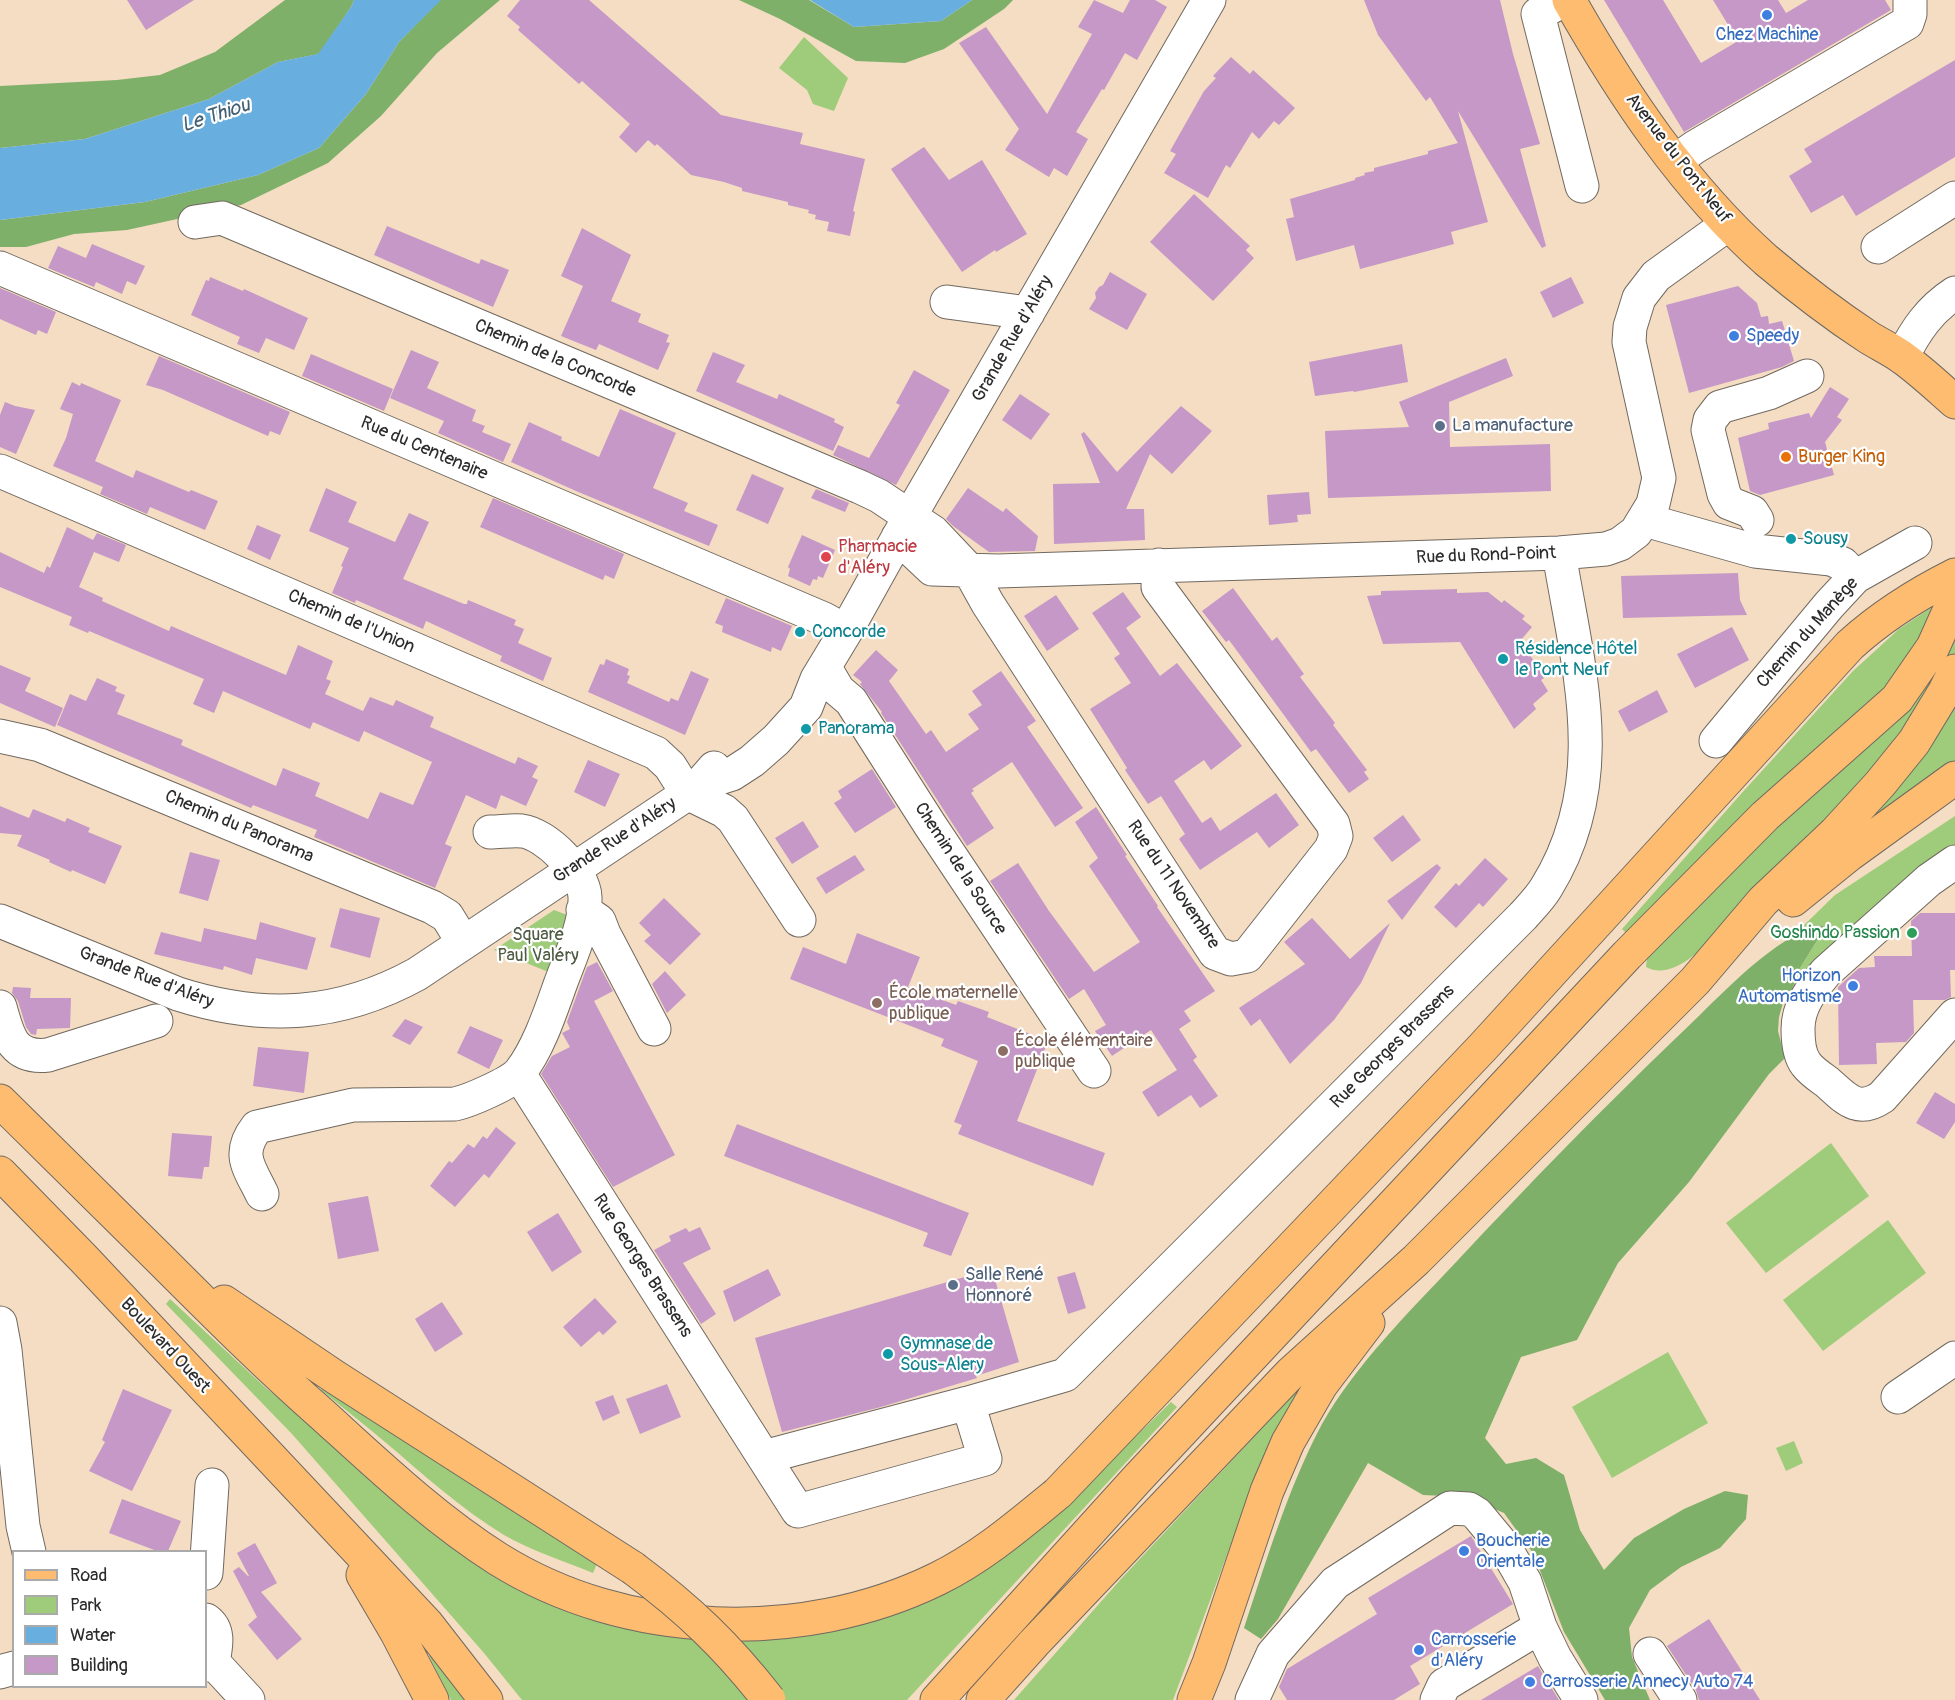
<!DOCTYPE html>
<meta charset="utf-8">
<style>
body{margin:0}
#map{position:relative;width:1955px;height:1700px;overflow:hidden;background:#f4ddc2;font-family:Pangolin,sans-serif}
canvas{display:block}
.legend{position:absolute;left:12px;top:1550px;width:195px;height:138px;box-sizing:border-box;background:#fff;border:2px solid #aaa;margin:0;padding:8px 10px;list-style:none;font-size:18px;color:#2b2b2b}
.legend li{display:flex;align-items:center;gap:12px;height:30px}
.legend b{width:30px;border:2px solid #aaa}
</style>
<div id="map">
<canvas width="1955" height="1700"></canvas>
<ul class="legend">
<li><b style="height:8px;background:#febc70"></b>Road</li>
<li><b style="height:16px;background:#9ecc7a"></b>Park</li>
<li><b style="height:16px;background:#68afdf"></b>Water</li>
<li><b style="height:16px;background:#c598c7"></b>Building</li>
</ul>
</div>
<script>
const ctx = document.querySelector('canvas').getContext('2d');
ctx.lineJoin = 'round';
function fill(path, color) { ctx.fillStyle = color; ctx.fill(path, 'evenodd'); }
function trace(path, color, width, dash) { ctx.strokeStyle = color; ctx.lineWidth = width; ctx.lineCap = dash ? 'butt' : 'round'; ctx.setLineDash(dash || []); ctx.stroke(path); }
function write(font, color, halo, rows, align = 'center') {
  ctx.font = font + ' Pangolin,sans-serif'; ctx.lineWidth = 4.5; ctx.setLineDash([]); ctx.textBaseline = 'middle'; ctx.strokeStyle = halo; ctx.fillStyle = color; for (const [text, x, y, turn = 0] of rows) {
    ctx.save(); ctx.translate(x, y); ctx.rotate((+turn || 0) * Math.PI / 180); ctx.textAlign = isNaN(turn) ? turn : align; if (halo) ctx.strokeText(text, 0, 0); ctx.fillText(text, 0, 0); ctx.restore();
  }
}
fill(new Path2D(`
 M804 37 848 78 834 111 813 104 807 90 779 68Z
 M1940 602 1900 676 1626 933 1622 929 1740 795 1853 671 1899 629Z
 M1955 627V664L1908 738 1717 936C1700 950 1671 981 1646 967L1647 958Z
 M1955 702V765L1879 816 1877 811Z
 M1955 816V850L1840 943 1791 991 1800 968 1826 926 1816 925 1796 933 1835 895Z
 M554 910 570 916 551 973 494 950Z
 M1831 1143 1869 1196 1766 1273 1726 1223Z
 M1888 1220 1926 1273 1823 1351 1783 1300Z
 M170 1299 266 1388 486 1569 791 1636 861 1624 912 1606 1080 1491 1171 1402 1177 1407 907 1700H522L484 1653 292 1434 166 1304Z
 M1668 1352 1708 1423 1612 1478 1572 1407Z
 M323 1386 598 1561 593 1573C564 1561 532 1551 504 1535 461 1509 423 1474 385 1442 364 1424 342 1407 321 1390Z
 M1295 1393 1300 1397 1260 1466 1173 1700H1014L1121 1579Z
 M1794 1441 1803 1463 1786 1471 1776 1448Z
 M429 1656H433L467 1700H451Z`), '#9ecc7a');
fill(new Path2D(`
 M285 0H354L351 7 319 54 278 62 209 99 85 139 0 148V86L117 80 160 75 215 52Z
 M440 0H500L437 53 381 116 328 163 241 205 127 230 74 234 26 247H0V220L145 202 258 175 319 148 366 94 399 42Z
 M739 0H809L854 27 941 21 972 0H1013L1004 9 944 49 905 63 856 61 780 19Z
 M1816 925 1826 926 1800 968 1791 991 1784 999 1779 1017 1778 1031 1785 1058 1769 1074 1689 1182 1618 1263 1577 1340 1521 1357 1485 1438 1506 1464 1536 1458 1564 1475 1580 1530 1604 1570 1634 1538 1684 1509 1725 1491 1748 1495 1746 1519 1720 1548 1681 1567 1650 1590 1629 1628 1632 1657 1650 1700H1605L1564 1632 1533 1553 1504 1513 1466 1497 1423 1495 1368 1463 1278 1619 1261 1639 1244 1628C1267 1559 1288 1488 1322 1424 1355 1365 1412 1309 1458 1260 1529 1184 1601 1110 1676 1038 1718 999 1763 946 1816 925Z`), '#7eb06a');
fill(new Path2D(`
 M354 0H441L399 42 366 94 319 148 258 175 145 202 0 220V148L85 139 209 99 278 62 318 54 351 7Z
 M810 0H972L941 21 854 27Z`), '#68afdf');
fill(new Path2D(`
 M127 0H194L146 30Z
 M520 0H589L721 115 803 133 800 144 865 159 853 211 855 212 850 236 827 231 829 222 815 219 816 215 808 213 809 210 788 205V202L742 191V188L724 182 691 175 657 144 655 146 648 140 636 153 619 137 630 124 582 81 579 84 518 30 520 27 507 16Z
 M1094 0 1123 13 1130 0H1155L1167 7 1137 60 1125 53 1104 90 1102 89 1076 132 1088 139 1067 176 1054 168 1049 177 1005 150 1019 129 959 43 986 27 1047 114 1092 34 1078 27Z
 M1364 0H1500L1513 54 1540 144 1520 149 1546 246 1542 248 1458 111 1488 222 1451 232 1454 244 1360 269 1354 245 1296 261 1286 219 1294 217 1290 199 1355 180V178L1365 175 1364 173 1374 171V168L1428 154V151L1458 143 1430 97 1426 101 1378 35Z
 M1604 0H1663L1701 63 1738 41 1713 0H1778L1786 13 1808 0H1885L1891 10 1684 132Z
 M1231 57 1250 74 1253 70 1295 108 1279 125 1274 121 1259 139 1252 132 1230 168 1226 165 1208 198 1164 173 1176 154 1170 151 1204 91 1216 78 1213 76Z
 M1955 60V157L1856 216 1843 195 1811 213 1789 176 1812 162 1804 149Z
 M924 147 949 180 982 160 1027 234 996 252 995 250 962 272 891 169Z
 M1194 194 1250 246 1246 250 1254 258 1213 301 1150 242Z
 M387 226 479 264 481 259 509 270 493 307 374 255Z
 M582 228 631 255 611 301 641 314 638 322 669 335 666 342 670 343 658 370 599 344 596 350 561 336 583 286 561 276Z
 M92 244 145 266 136 285 127 281 122 294 96 282 94 287 48 268 58 246 86 258Z
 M1110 272 1147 294 1127 330 1089 309 1096 298 1095 293 1099 287 1103 285Z
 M210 277 243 291 244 289 308 318 294 350 266 338 259 353 237 344 240 337 191 315 206 280 209 281Z
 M1571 277 1584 303 1553 318 1540 292Z
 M1738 286 1757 303 1761 317 1768 316 1769 324 1782 321 1794 361 1782 367 1689 393 1666 305Z
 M0 288 56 312 47 334 38 330 36 335 0 319Z
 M1402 344 1408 382 1354 392 1353 391 1315 396 1309 362Z
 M411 350 439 362 427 388 476 410 472 421 485 426 482 432 511 444 503 462 438 433 444 421 390 398Z
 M713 352 745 365 736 382 777 399 779 394 835 419 834 422 844 427 833 451 696 391Z
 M311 354 393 389 384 411 302 376Z
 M159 356 290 412 280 435 270 431 268 436 163 390 146 385Z
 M1506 358 1513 376 1449 402 1450 447 1550 444 1551 491 1328 498 1325 431 1409 427 1399 402Z
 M914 370 950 390 896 485 833 455 838 445 869 458 900 405 896 403Z
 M72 382 80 386 81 383 121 400 95 461 133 478 136 470 189 492 191 490 218 501 205 530 150 507 147 514 100 494 103 487 53 466 66 438 73 414 60 409Z
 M1830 387 1849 399 1837 417 1842 420 1825 442 1834 475 1760 495 1750 491 1738 438 1769 429 1768 423 1809 413 1811 418Z
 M1020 394 1050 414 1031 440 1002 420Z
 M5 402 15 406 35 410 16 454 0 447V415Z
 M1181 406 1212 431 1172 474 1150 454 1126 509H1144L1145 540 1054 544 1053 484 1100 483 1081 434 1084 432 1117 472Z
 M620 409 676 433 653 488 688 503 684 511 718 525 709 546 576 491 511 462 529 422 562 437 561 440 599 457Z
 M752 474 784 488 768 524 736 510Z
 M326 488 357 502 348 522 395 542 409 513 429 522 403 579 464 604H467L468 600 516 620 514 625 524 629 518 643 552 658 543 681 500 661 502 656 426 621 423 629 356 600 355 603 332 593 343 567 341 566 349 548 309 531Z
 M968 488 1003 512 1006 508 1038 536 1035 551 989 552 953 526 946 519Z
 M816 489 849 503 845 512 811 498Z
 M1309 492 1311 514 1297 515 1298 522 1269 525 1267 495Z
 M493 498 624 554 614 579 605 575 603 580 480 527Z
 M257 525 281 535 270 560 247 549Z
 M67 527 93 540 97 533 126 545 119 562 94 552 79 587 103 598 102 601 169 631 171 626 286 675 298 645 333 661 326 679 331 681 325 694 363 711 370 697 393 706 396 700 434 717 430 727 515 764 518 757 538 766 532 777 538 780 526 806 501 795 496 809 466 795 445 844 452 847 435 888 314 837 317 830 253 805 251 808 57 725 70 694 86 701 97 678 117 687 115 691 125 695 117 714 183 740 181 745 276 786 283 768 320 783 315 796 368 819 380 792 413 805 432 762 364 731 359 742 313 722 310 729 223 691 214 713 193 704 204 679 89 631 88 633 69 625 72 617 0 587V552L44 573 47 566 50 568Z
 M802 535 835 550 823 578 818 576 817 580 813 579 810 586 788 576 790 569 788 567Z
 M1738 573 1740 600 1747 615 1623 618 1621 576Z
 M1233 588 1272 641 1277 637 1304 674 1300 677 1335 723 1333 725 1367 770 1364 772 1369 779 1349 793 1316 749 1311 752 1229 640 1226 642 1202 611Z
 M1457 589V593L1488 592 1502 603 1504 600 1525 616 1522 619 1532 627 1521 640 1544 678 1541 680 1548 691 1533 704 1536 709 1514 729 1460 642 1383 644 1367 596 1381 595V591Z
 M1123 592 1141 617 1126 628 1160 676 1177 663 1242 746 1211 770 1204 760 1174 781 1202 823 1211 817 1220 831 1276 793 1299 825 1269 848 1257 832 1200 870 1179 839 1185 834 1161 796 1148 804 1125 770 1127 768 1090 709 1131 683 1114 658 1120 654 1092 613Z
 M1056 595 1079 629 1047 651 1024 616Z
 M726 598 792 626 781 651 772 647 771 652 722 632 723 626 715 623Z
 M1732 627 1749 660 1695 688 1677 654Z
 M876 650 898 670 889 681 926 734 931 730 946 752 979 729 968 714 982 705 972 691 1001 671 1036 721 1027 727 1083 808 1055 827 1012 762 972 789 974 791 971 793 994 828 967 846 881 713 882 712 860 684 862 682 853 675Z
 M606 659 629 669 627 675 630 676 627 683 669 702 671 698 678 701 691 671 709 679 685 735 588 692 600 664 604 665Z
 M0 665 31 678 25 691 63 708 55 727 0 703Z
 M1657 690 1668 712 1629 732 1618 711Z
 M588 760 620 774 605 807 574 792Z
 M872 769 896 807 855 833 834 803 842 798 838 791Z
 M0 806 29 818 33 809 65 822 67 818 90 828 88 832 122 846 105 884 72 870 71 872 49 862 50 860 17 846 22 835 0 833Z
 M1096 807 1127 855 1125 856 1158 906 1157 907 1215 991 1184 1011 1191 1021 1179 1029 1197 1057 1193 1060 1218 1096 1200 1108 1191 1095 1158 1117 1142 1092 1177 1070 1151 1030 1112 1056 1095 1031 1106 1025 1084 989 1069 999 990 881 1018 863 1049 911 1094 972 1140 942 1089 866 1098 858 1075 822Z
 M1403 815 1421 840 1392 862 1373 838Z
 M803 821 819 847 792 864 775 838Z
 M190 852 220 860 208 901 179 893Z
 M855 855 865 870 826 894 816 878Z
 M1485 858 1508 879 1483 907 1479 903 1456 928 1434 907 1456 883 1459 886Z
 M1437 864 1441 868 1402 920 1387 901Z
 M664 898 701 934 670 965 644 941 651 935 639 923Z
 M340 908 380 918 370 958 330 947Z
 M1920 913H1955V970H1950L1951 997 1945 1000H1913L1914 1033 1906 1042 1876 1043 1877 1064 1839 1065 1838 987 1859 968 1875 967 1874 956H1912L1911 921Z
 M1312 918 1350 959 1390 923 1361 983 1334 1020 1290 1064 1260 1019 1251 1026 1239 1008 1305 964 1284 942Z
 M260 922 316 938 307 970 256 958 252 975 224 966 223 970 154 954 161 932 201 942 204 928 256 940Z
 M857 933 920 957 908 987 956 1005 958 1001 989 1012 987 1017 1048 1041 1017 1121 1105 1153 1093 1186 958 1134 962 1125 954 1122 978 1061 941 1046 944 1039 790 979 803 947 846 964Z
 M597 962 613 991 594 1001 675 1155 613 1187 541 1074 552 1056 570 1047 562 1033 570 1029 567 1022 587 967Z
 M665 971 686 995 667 1013 652 984Z
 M13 987 31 988 30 998H71L70 1028 37 1029 36 1035 31 1034 26 1027 18 1001 12 993Z
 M405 1019 423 1027 410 1045 392 1036Z
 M470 1026 503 1040 489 1069 457 1053Z
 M258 1047 309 1052 304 1093 253 1086Z
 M1935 1092 1955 1104V1122L1944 1139 1916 1123Z
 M737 1124 969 1213 951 1256 923 1246 928 1233 724 1156Z
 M496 1127 516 1143 489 1178 484 1174 455 1207 430 1186 449 1161 452 1163 468 1144 474 1148 483 1136 487 1139Z
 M172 1133 212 1136 209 1167H204L202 1179 168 1176Z
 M368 1196 379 1251 338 1259 328 1203Z
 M558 1213 582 1252 552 1272 527 1232Z
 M700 1227 711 1249 683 1263 716 1314 701 1324 654 1250 671 1241 669 1236 686 1228 689 1232Z
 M768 1269 781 1295 734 1322 723 1291Z
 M992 1269 1019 1362 976 1376 977 1378 881 1407 782 1432 755 1338Z
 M1075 1272 1086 1308 1068 1314 1057 1277Z
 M595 1298 617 1322 603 1335 599 1331 581 1347 563 1327Z
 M442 1302 463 1334 435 1352 415 1319Z
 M667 1384 681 1417 640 1434 626 1399Z
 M123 1389 172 1410 132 1491 89 1471 105 1442 102 1440Z
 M613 1395 620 1413 603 1421 595 1402Z
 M122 1499 181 1521 168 1551H157L109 1533Z
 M1471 1536 1513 1604 1410 1666 1420 1684 1394 1700H1287L1279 1687 1287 1669 1377 1614 1368 1598Z
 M255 1543 277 1583 261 1592 302 1639 277 1660 248 1625 257 1617 233 1571 239 1567 248 1576H249L237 1553Z
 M1709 1619 1760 1700H1699L1696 1690 1667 1646Z
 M1538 1666 1559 1700H1481Z`), '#c598c7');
const minor = new Path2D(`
 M1564 0 1538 14 1582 186
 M1675 161 1695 147 1907 23 1910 14V0
 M195 222 222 218 860 487 879 496 933 532 969 570 988 604 1215 953 1231 959 1247 956 1331 849 1336 836 1333 824 1158 587 1159 565
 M1878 247 1955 198
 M0 268 824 619 846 631
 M947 302 1028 313
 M1902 357C1916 330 1929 310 1955 293
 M0 471 656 753 670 766 687 793 724 811 733 819 799 920
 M1645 520 1755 551 1831 559 1843 564 1855 577
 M1757 520 1752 512 1729 503 1724 494 1708 430 1710 420 1720 407 1769 393 1807 376
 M898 537 932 569 998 571 1559 553 1606 549 1620 544 1636 532 1653 504 1659 478 1629 342 1630 327 1639 298 1656 276 1728 224
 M825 668 838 690 851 701 930 825 1094 1071
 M0 736 40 745 432 907 447 916 463 942
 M1716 741 1829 605 1855 577 1915 543
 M700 784 732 774 752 761 776 740 806 707 817 679 846 631 910 516 1209 0
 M1955 862 1929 880 1826 972C1812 989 1798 1005 1798 1029 1798 1040 1799 1055 1806 1064 1811 1071 1820 1077 1827 1082 1845 1098 1857 1114 1882 1097L1955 1015
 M583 910 599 921 604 934 654 1029
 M0 921 178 994C263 1021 339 1017 417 974L681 798 700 784 714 768
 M0 1007C8 1035 12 1059 48 1055L156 1021
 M519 1074 798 1511 985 1459 968 1403
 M262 1194C249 1167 236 1154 257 1127L353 1105 455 1104C469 1101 511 1083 520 1072 538 1049 550 1013 560 985 569 960 586 924 585 897 584 872 546 834 522 831 512 830 500 832 490 832
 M0 1323 5 1350 23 1526 29 1552
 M1898 1397 1955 1358
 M764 1457 968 1403 1065 1375 1523 916C1531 907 1540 898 1546 888 1613 780 1578 669 1559 553
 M206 1573 212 1485
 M206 1620C220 1630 216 1646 213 1662L206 1665
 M1650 1654 1680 1700
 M213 1662 248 1700
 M0 1672 14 1668
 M1252 1700 1273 1654 1335 1583 1450 1508 1469 1509 1477 1514 1506 1549 1525 1582 1540 1627 1555 1658 1581 1700
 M1437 1700 1444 1685 1540 1627`);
const major = new Path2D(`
 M1569 0C1623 95 1684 187 1766 260 1798 287 1833 314 1868 337 1879 344 1892 350 1903 358 1921 371 1938 387 1955 402`);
const highway = new Path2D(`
 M1793 900 1850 854 1955 778
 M0 1101C54 1154 107 1207 161 1260 214 1313 267 1366 324 1416 379 1466 435 1519 498 1559 626 1639 802 1645 937 1579 982 1557 1020 1524 1058 1493L1482 1048 1850 645C1882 616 1917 594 1955 575
 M0 1173 84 1259 427 1624 486 1700
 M224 1302 335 1377 633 1568
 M363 1575 397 1633 432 1700
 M937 1700 1137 1479 1627 955 1765 816 1897 699 1933 647 1955 598
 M983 1700 1034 1643 1290 1374 1416 1260 1695 981 1763 901 1835 833 1880 784 1914 742 1945 691 1955 671
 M1194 1700 1209 1663 1267 1491 1288 1442 1321 1385 1368 1323`);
trace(minor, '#716960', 35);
trace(major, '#716960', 35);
trace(highway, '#716960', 35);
trace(minor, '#fff', 33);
trace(major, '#febc70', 33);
trace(highway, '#febc70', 33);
const highwayBridge = new Path2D(`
 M633 1568C688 1609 727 1646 769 1700`);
trace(highwayBridge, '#716960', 35, []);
trace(highwayBridge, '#febc70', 33);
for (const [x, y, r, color] of [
 [1767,15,6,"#3f7fe0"],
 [1734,336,6,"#3f7fe0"],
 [1440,426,6,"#5c6f8a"],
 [1786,457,6,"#e8710a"],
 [1791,539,6,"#0f9aa8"],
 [826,557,6,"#e0444e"],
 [800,632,6,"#0f9aa8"],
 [1503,659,6,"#0f9aa8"],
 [806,729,6,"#0f9aa8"],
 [1912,933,6,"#2e9e5b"],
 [1853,986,6,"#3f7fe0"],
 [877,1003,6,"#8d6e63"],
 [1003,1051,6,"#8d6e63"],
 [953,1285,6,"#5c6f8a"],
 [888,1354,6,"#0f9aa8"],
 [1464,1551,6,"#3f7fe0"],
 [1419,1650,6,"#3f7fe0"],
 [1530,1682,6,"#3f7fe0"]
]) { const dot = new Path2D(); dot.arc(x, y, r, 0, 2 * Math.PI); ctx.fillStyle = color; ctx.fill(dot); trace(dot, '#fff', 2); }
write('18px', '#366cbe', '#fff', [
 ["Chez Machine",1767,35,"center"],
 ["Speedy",1746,336],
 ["Horizon",1841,976,"right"],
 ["Automatisme",1841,997,"right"],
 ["Boucherie",1476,1541],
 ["Orientale",1476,1562],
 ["Carrosserie",1431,1640],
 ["d'Aléry",1431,1661],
 ["Carrosserie Annecy Auto 74",1542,1682]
], 'left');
write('18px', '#2b2b2b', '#fff', [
 ["Avenue du Pont Neuf",1678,159,52],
 ["Grande Rue d'Aléry",1013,339,-60],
 ["Chemin de la Concorde",555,359,23],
 ["Rue du Centenaire",424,449,23],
 ["Rue du Rond-Point",1486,556,-2],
 ["Chemin de l'Union",351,622,23],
 ["Chemin du Manège",1808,633,-48],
 ["Chemin du Panorama",239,827,23],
 ["Grande Rue d'Aléry",615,841,-33],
 ["Chemin de la Source",960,869,57],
 ["Rue du 11 Novembre",1173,885,56],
 ["Grande Rue d'Aléry",146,978,21],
 ["Rue Georges Brassens",1393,1047,-45],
 ["Rue Georges Brassens",642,1266,57],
 ["Boulevard Ouest",165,1346,47]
]);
write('18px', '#4e5e75', '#fff', [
 ["La manufacture",1452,426],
 ["Salle René",965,1275],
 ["Honnoré",965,1296]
], 'left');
write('18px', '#c56008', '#fff', [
 ["Burger King",1798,457]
], 'left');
write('18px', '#0d838f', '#fff', [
 ["Sousy",1803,539],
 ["Concorde",812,632],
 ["Résidence Hôtel",1515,649],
 ["le Pont Neuf",1515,670],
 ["Panorama",818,729],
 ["Gymnase de",900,1344],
 ["Sous-Alery",900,1365]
], 'left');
write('18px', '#be3a42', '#fff', [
 ["Pharmacie",838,547],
 ["d'Aléry",838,568]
], 'left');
write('18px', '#27864d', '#fff', [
 ["Goshindo Passion",1900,933]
], 'right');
write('18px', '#4e5b43', '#fff', [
 ["Square",538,935],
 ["Paul Valéry",538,956]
]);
write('18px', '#785e54', '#fff', [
 ["École maternelle",889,993],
 ["publique",889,1014],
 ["École élémentaire",1015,1041],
 ["publique",1015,1062]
], 'left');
write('italic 20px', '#436073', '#fff', [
 ["Le Thiou",216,116,-18]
]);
</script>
